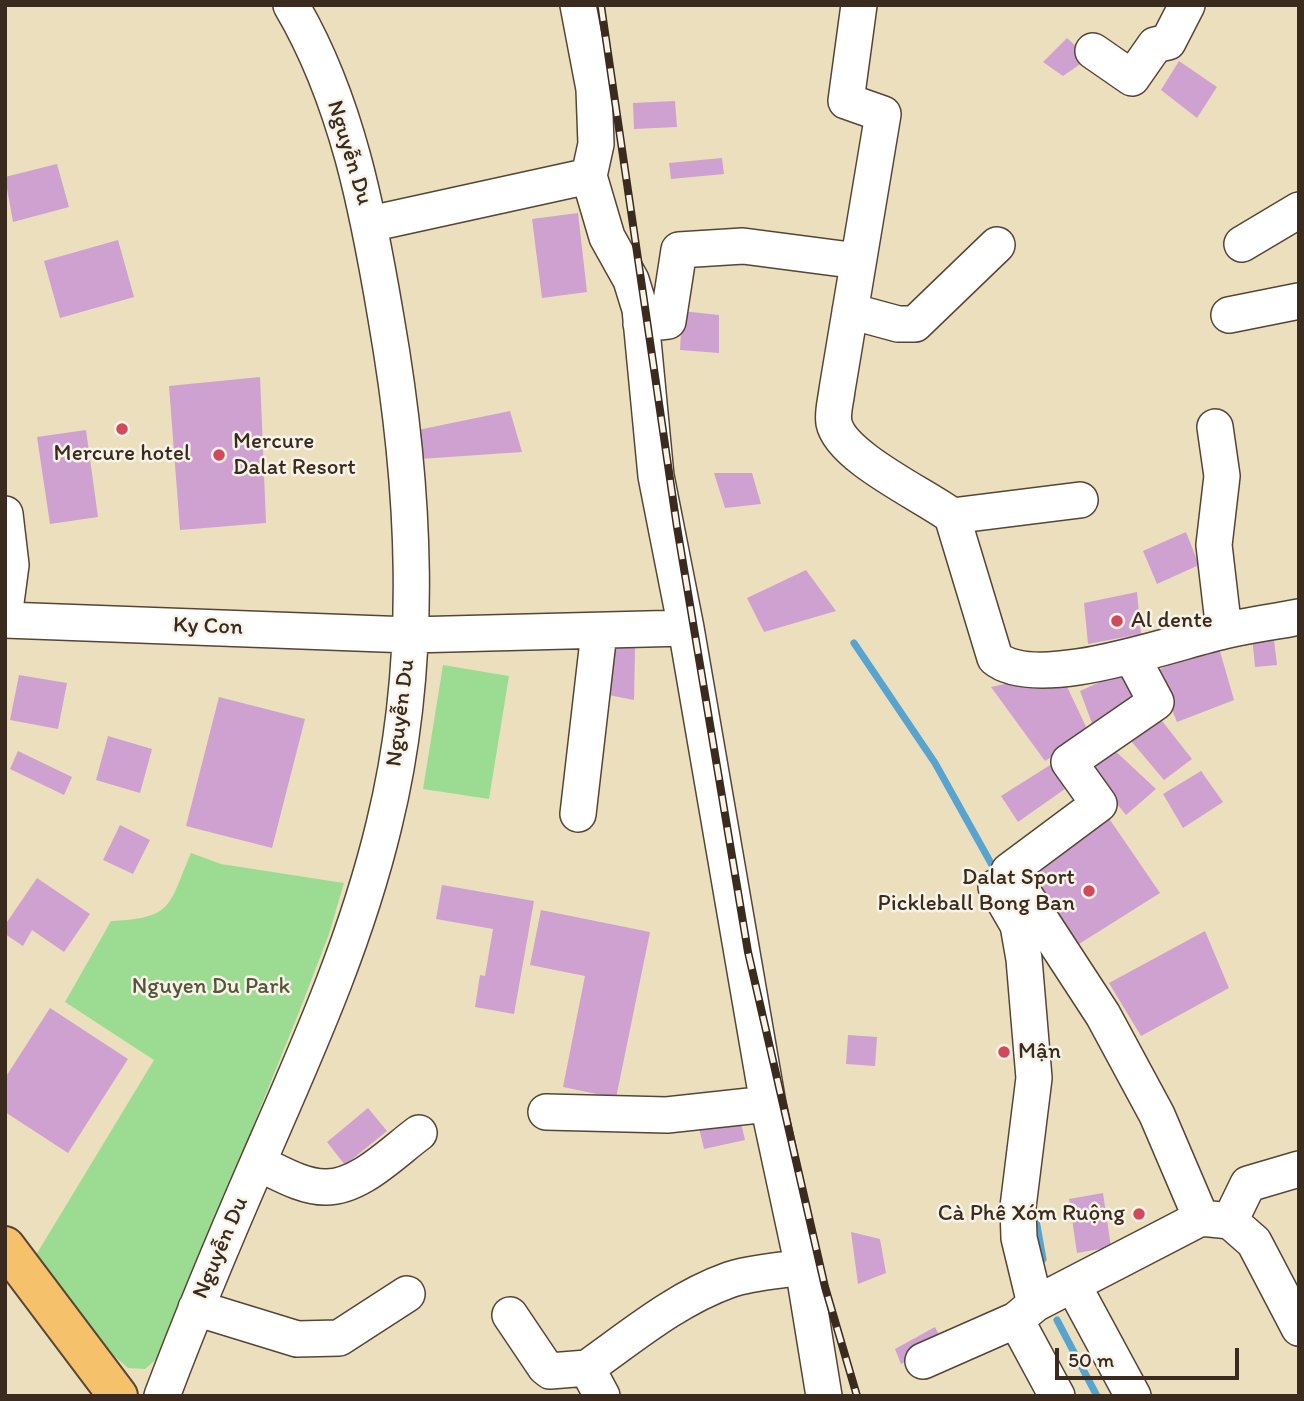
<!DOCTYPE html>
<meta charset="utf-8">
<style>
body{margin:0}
#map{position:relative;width:1304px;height:1401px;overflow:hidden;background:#ecdfbe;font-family:Itim,sans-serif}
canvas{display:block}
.frame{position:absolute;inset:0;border:7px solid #3b2a1e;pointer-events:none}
.scale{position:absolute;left:1055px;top:1348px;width:184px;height:32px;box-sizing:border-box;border:4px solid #3b2a1e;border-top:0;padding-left:9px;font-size:21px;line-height:24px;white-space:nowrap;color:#3b2a1e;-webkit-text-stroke:5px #f7f3e8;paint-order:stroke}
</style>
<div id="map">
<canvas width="1304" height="1401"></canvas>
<div class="frame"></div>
<div class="scale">50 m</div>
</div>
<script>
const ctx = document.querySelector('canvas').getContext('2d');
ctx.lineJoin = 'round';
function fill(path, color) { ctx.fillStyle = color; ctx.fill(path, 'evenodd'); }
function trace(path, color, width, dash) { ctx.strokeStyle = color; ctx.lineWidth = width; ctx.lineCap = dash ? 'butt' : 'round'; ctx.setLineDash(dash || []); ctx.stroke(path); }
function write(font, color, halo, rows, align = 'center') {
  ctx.font = font + ' Itim,sans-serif'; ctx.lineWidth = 5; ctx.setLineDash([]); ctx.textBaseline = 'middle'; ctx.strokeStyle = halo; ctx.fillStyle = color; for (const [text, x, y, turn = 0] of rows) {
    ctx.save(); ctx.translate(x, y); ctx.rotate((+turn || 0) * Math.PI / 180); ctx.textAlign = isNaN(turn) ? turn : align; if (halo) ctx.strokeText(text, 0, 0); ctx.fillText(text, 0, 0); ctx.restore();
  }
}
fill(new Path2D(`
 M443 665 509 676 489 799 423 789Z
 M191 853 221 864 344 883 329 934 299 1012 160 1356 145 1369 128 1368 113 1355 36 1255 154 1060 65 1002 111 921C174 918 168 906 191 853Z`), '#9cdc92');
trace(new Path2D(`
 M854 643 935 763 997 874
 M1035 1214 1043 1259
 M1057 1320 1097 1396`), '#56a4cf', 7);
fill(new Path2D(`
 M1067 38 1089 58 1063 76 1043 62Z
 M1179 61 1217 87 1197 118 1161 90Z
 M675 101 677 127 634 129 633 103Z
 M722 158 724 174 671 179 669 163Z
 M57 164 69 207 13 222 5 177Z
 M578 213 587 292 542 298 532 219Z
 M118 240 134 297 60 318 44 261Z
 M682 311 719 315V353L680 350Z
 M260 377 266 523 180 530 169 386Z
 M510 411 522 452 420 459 418 430Z
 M86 430 98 517 50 524 37 437Z
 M714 473H752L761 504 725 508Z
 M1186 532 1199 565 1157 584 1143 551Z
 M806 570 836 611 764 632 747 598Z
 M1137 592 1141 634 1088 644 1084 603Z
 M1273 631 1277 665 1255 667 1252 635Z
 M1217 641 1234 700 1177 722 1156 671Z
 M601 644 635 648 634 700 593 692Z
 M1129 669 1140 701 1093 726 1080 691Z
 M1060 672 1089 733 1045 761 991 687Z
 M19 675 67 683 58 729 10 720Z
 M219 697 305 719 272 848 186 826Z
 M1155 712 1192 759 1164 780 1126 735Z
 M108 736 152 749 140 793 96 780Z
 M1111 747 1156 789 1126 815 1089 769Z
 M18 751 72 777 64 795 10 769Z
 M1058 760 1072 784 1018 822 1001 796Z
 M1201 771 1223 802 1183 828 1163 794Z
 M1106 814 1160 893 1079 944 1029 872Z
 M120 825 150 840 133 874 103 860Z
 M37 878 90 914 64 952 32 930 23 946 5 934V925Z
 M442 885 534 901 514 1014 475 1007 480 975 485 976 493 929 436 919Z
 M541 910 650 932 616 1098 563 1087 585 976 530 965Z
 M1205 931 1229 988 1141 1036 1109 983Z
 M50 1008 128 1059 68 1153 5 1112V1078Z
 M848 1035 877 1037 875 1066 846 1064Z
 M368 1108 387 1131 345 1165 327 1142Z
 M740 1119 745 1140 704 1149 699 1128Z
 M1103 1193 1111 1247 1077 1253 1069 1199Z
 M851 1232 880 1239 886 1273 858 1284Z
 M935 1327 943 1342 901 1364 895 1349Z`), '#cea1d1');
const minor = new Path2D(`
 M578 5 594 89 596 144 589 176 607 237 631 280 640 309 656 476 686 628 768 1104 803 1267 824 1396
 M859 5 846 101 883 114 837 390C836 400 832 413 834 423 841 457 924 495 952 516L995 658C1037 693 1174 642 1224 631 1249 625 1274 622 1299 617
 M1093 51 1132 78 1155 45 1168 42 1187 5
 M370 224 589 176
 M1242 244 1299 210
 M850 311 898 324H915L997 245
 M1229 315 1299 301
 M641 324 668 321 679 250 743 246 858 261
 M1215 427 1222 476 1214 545 1224 631
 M5 514 11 565 5 610
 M952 516 1080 500
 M5 620 410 635 686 628
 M1132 657 1156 702 1069 762 1099 804 1009 871 1103 1015 1157 1115 1201 1218
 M578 814 599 632
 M996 887 1018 925 1024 959 1034 1078 1018 1207 1019 1238 1035 1304
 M546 1112 667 1115 768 1104
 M258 1163C278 1172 302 1187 325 1187 359 1188 393 1152 419 1133
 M1230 1221 1248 1184 1299 1169
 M1073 1285 1133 1396
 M196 1308 297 1339 339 1338 407 1294
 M510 1315 545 1367 550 1371 587 1368 602 1396
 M1016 1320 1057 1396
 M923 1361 1016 1320 1035 1304 1201 1218 1230 1221 1254 1242 1299 1328
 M587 1368C632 1336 676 1299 729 1280 752 1272 779 1271 803 1267
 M162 1396C192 1316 225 1238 259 1160 307 1050 356 942 384 825 425 659 415 484 386 318 368 211 347 100 291 5`);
const major = new Path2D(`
 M5 1246 118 1396`);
trace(minor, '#564536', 38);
trace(major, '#564536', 42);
trace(minor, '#fff', 35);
trace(major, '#f5c16b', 38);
const rail = new Path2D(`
 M601 5 677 527 748 952 825 1287 857 1396`);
trace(rail, '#3b2a1e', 8);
trace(rail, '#f7f3e8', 5, [16]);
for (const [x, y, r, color] of [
 [122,429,7,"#d1495b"],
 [219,455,7,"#d1495b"],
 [1117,621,7,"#d1495b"],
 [1089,891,7,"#d1495b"],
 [1004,1052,7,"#d1495b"],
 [1139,1214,7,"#d1495b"]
]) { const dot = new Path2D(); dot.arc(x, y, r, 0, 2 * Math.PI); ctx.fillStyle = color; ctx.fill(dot); trace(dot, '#f7f3e8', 2.5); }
write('23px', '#3b2a1e', '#f7f3e8', [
 ["Nguyễn Du",349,153,73],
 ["Ky Con",208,627,2],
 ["Nguyễn Du",401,713,-83],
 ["Nguyễn Du",221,1248,-67]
]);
write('23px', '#3b2a1e', '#f7f3e8', [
 ["Mercure",233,442],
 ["Dalat Resort",233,468],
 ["Mercure hotel",122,454,"center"],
 ["Al dente",1131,621],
 ["Dalat Sport",1075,878,"right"],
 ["Pickleball Bong Ban",1075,904,"right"],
 ["Mận",1018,1052],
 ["Cà Phê Xóm Ruộng",1125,1214,"right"]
], 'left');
write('23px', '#53563b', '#f7f3e8', [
 ["Nguyen Du Park",211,987]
]);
</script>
